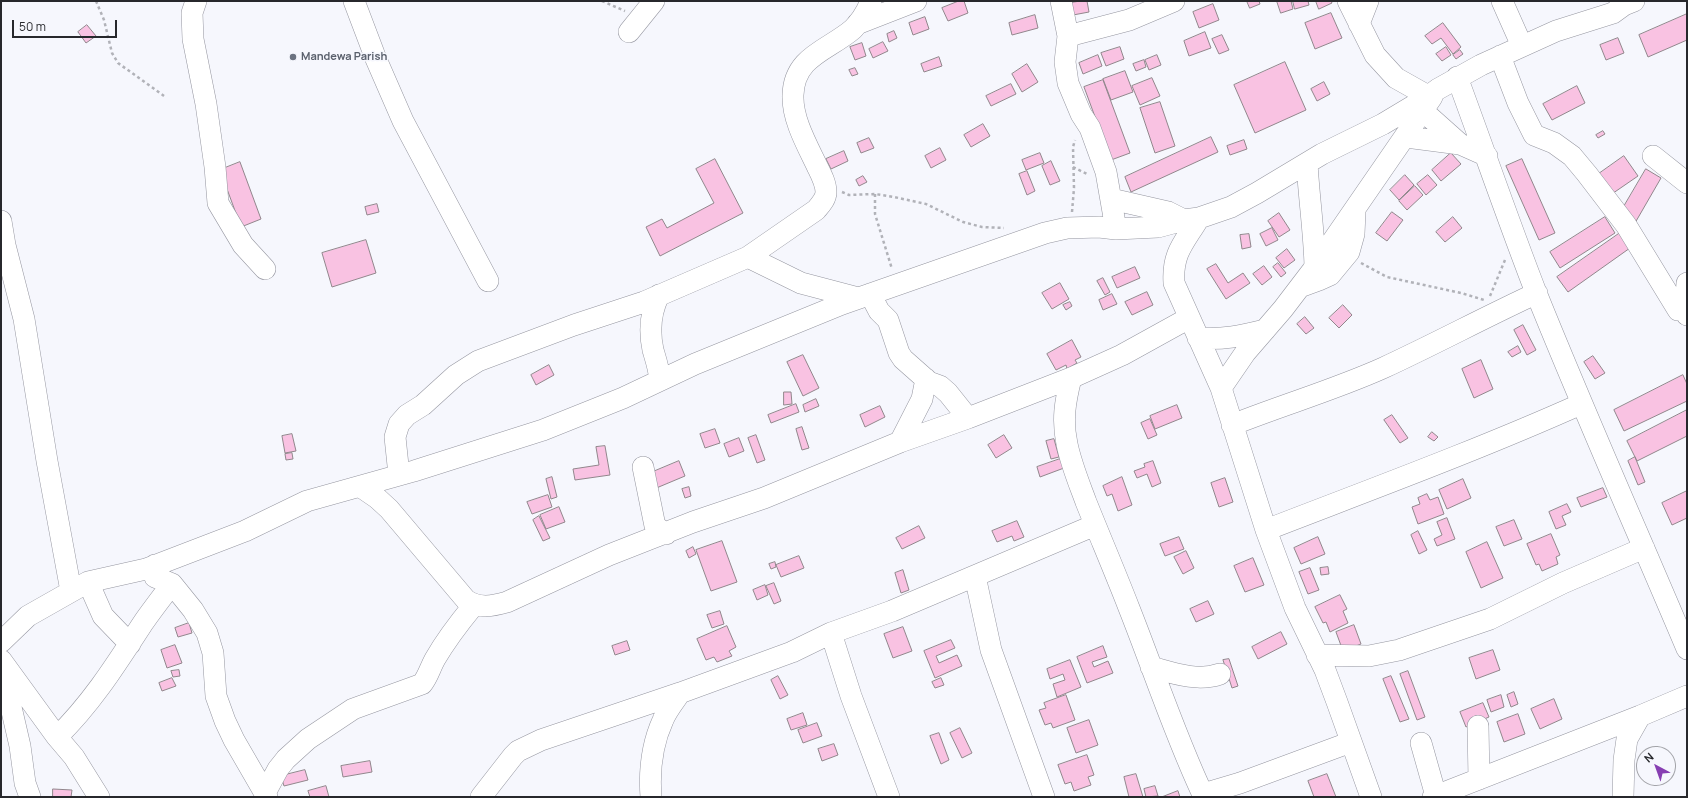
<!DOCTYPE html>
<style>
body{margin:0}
#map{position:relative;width:1688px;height:798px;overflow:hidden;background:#f6f7fd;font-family:Manrope,sans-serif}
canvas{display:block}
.frame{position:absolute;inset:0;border:2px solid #27282c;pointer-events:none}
.north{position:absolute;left:1636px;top:746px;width:40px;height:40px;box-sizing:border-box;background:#f6f7fd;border:1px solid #a3a4a9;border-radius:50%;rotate:319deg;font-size:11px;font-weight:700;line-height:16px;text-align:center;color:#27282c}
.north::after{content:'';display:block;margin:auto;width:14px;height:18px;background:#873fb2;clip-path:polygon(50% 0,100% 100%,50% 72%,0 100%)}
.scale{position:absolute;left:12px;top:20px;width:105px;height:18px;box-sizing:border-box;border:2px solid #27282c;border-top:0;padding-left:5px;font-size:12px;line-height:14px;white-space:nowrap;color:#27282c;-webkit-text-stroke:3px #f6f7fd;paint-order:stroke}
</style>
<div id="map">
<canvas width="1688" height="798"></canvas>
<div class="frame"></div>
<div class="north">N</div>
<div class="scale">50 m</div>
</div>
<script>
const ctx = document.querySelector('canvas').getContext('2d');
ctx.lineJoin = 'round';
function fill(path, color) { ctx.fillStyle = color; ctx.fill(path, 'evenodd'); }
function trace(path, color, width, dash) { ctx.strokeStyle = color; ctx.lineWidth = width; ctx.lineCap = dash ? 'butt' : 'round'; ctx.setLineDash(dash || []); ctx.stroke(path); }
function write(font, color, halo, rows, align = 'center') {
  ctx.font = font + ' Manrope,sans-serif'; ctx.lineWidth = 3; ctx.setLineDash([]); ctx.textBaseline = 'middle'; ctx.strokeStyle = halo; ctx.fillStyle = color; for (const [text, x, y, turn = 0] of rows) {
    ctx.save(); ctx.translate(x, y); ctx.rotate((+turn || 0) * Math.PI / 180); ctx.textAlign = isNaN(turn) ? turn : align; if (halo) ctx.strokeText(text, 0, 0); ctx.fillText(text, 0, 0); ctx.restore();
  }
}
const building = new Path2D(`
 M959 1H964L968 13 948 21 942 8Z
 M1081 1H1087L1089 12 1073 15 1070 3Z
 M1247 1H1259L1260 4 1250 8Z
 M1277 1H1291L1293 9 1281 13Z
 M1293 1H1308L1309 5 1295 9Z
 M1316 1H1331L1332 3 1319 9Z
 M1213 4 1219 20 1199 28 1193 12Z
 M1331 13 1342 38 1315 49 1305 23Z
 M1687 14V40L1648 57 1639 35Z
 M1035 15 1038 28 1012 35 1009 23Z
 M925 17 929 29 913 35 909 23Z
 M1443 23 1461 47 1453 54 1441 38 1432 44 1425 36Z
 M87 25 96 36 86 43 78 32Z
 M894 31 897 38 889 42 887 34Z
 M1205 32 1211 48 1189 56 1184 41Z
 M1222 35 1229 50 1219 54 1212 39Z
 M1618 38 1624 53 1606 60 1600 45Z
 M883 42 888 51 873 58 869 49Z
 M862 43 866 56 855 60 850 47Z
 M1120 47 1124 59 1106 66 1101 53Z
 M1446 47 1451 55 1442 61 1436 54Z
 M1460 50 1463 54 1456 59 1453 55Z
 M1098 55 1102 66 1083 74 1079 63Z
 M1157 55 1161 65 1149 70 1145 60Z
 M939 57 942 66 924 72 921 64Z
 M1144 60 1146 67 1136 71 1133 64Z
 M1285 62 1306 110 1255 133 1234 85Z
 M1027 64 1038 82 1022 92 1012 74Z
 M855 68 858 74 852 76 849 70Z
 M1125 71 1133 92 1111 100 1103 79Z
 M1152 78 1160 96 1140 105 1132 86Z
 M1103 80 1130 153 1111 160 1084 87Z
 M1324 82 1330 94 1317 101 1311 89Z
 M1011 84 1016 94 991 106 986 96Z
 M1577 86 1585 103 1552 120 1543 104Z
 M1160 102 1175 146 1155 153 1140 108Z
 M983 124 990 136 971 147 964 135Z
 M1603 131 1605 134 1598 138 1596 135Z
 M1211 137 1218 152 1131 192 1125 177Z
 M869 138 874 148 861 153 857 143Z
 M1244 140 1247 149 1230 155 1227 146Z
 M940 148 946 160 931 168 925 156Z
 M844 151 848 161 831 169 826 159Z
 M1040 153 1044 163 1026 170 1022 160Z
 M1451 153 1461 164 1441 181 1432 170Z
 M1624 156 1638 176 1606 198 1593 178Z
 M715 159 743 213 660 256 646 227 662 219 667 228 714 203 696 169Z
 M1522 159 1555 233 1539 240 1506 166Z
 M1051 161 1060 181 1050 185 1042 166Z
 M240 162 261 219 241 227 220 170Z
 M1646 169 1661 178 1635 223 1619 215Z
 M1027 171 1035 191 1027 195 1019 174Z
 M1405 175 1414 185 1399 200 1390 190Z
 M1428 175 1437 185 1426 195 1417 184Z
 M863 176 867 182 859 186 856 180Z
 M1415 186 1423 195 1407 210 1399 201Z
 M377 204 379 212 367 215 365 207Z
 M1392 212 1403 220 1387 241 1376 233Z
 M1279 213 1290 230 1279 237 1268 221Z
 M1453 217 1462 228 1445 242 1436 232Z
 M1605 217 1615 233 1560 268 1550 252Z
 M1272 228 1278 240 1266 246 1260 234Z
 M1620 233 1630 248 1568 292 1557 277Z
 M1249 234 1251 247 1242 249 1240 235Z
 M366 240 376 273 332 287 322 253Z
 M1287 249 1295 260 1284 268 1276 258Z
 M1278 263 1286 273 1281 277 1273 267Z
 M1216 264 1228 283 1243 273 1250 283 1226 299 1207 269Z
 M1264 266 1272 277 1262 285 1253 274Z
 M1135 267 1140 278 1117 288 1112 277Z
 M1103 278 1110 292 1105 295 1097 281Z
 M1060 283 1069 299 1052 309 1042 293Z
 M1147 292 1153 305 1132 315 1125 302Z
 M1112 294 1117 304 1103 310 1099 300Z
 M1070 302 1072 306 1066 310 1063 305Z
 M1343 305 1352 315 1339 328 1329 318Z
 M1305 317 1314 328 1306 334 1297 324Z
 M1523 325 1536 350 1527 355 1514 330Z
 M1072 340 1081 357 1075 360 1077 363 1067 369 1066 365 1056 370 1047 354Z
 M1518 346 1521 352 1512 357 1508 352Z
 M803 355 819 388 803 396 787 362Z
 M1593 356 1605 373 1595 379 1584 362Z
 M1481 360 1493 389 1474 398 1462 369Z
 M549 365 554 375 536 385 531 375Z
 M1683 375 1687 384V401L1624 431 1614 410Z
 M784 392H791L792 404 784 405Z
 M816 399 819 406 805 412 803 405Z
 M796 404 799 412 771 423 768 415Z
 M1177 405 1182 418 1155 429 1150 416Z
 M880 406 885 417 865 427 860 415Z
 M1687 410V436L1637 461 1627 441Z
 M1392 415 1408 438 1400 443 1384 420Z
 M1150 419 1157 435 1148 439 1141 423Z
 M802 427 809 448 802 450 796 429Z
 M715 429 720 443 705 448 700 434Z
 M1432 432 1438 437 1434 441 1428 437Z
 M292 434 296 451 285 453 282 436Z
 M756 435 765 460 757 463 748 438Z
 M1004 435 1012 448 996 458 988 445Z
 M739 438 744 451 729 457 724 444Z
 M1054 439 1059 457 1051 459 1046 441Z
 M605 446 610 475 575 480 573 469 599 465 596 447Z
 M292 453 293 459 286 460 285 454Z
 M1635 457 1645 482 1638 485 1628 461Z
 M1060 459 1064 468 1040 477 1037 467Z
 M679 461 685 476 654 489 648 474Z
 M1153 461 1161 483 1152 487 1147 474 1137 478 1134 471 1145 467 1144 464Z
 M552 477 557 497 551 499 546 479Z
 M1122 477 1132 505 1118 511 1112 494 1107 496 1103 486Z
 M1225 478 1233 502 1219 507 1211 483Z
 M1463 479 1471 498 1447 509 1439 490Z
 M689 487 691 496 685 498 682 489Z
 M1603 488 1607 497 1581 507 1577 498Z
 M1687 491V518L1672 525 1662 503Z
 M1427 494 1430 500 1438 497 1444 514 1418 524 1412 507 1420 504 1418 498Z
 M548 495 552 507 532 514 527 502Z
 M1567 504 1571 512 1562 516 1566 525 1556 529 1549 512Z
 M559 507 565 522 546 529 540 515Z
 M539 516 550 538 543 541 533 520Z
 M1447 518 1455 539 1437 546 1434 539 1442 535 1437 522Z
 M1514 520 1522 539 1504 546 1496 527Z
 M1017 521 1024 537 1014 541 1012 536 997 542 992 531Z
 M919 526 925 538 902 549 896 538Z
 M1418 531 1427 550 1419 554 1411 535Z
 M1551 534 1560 555 1556 557 1558 564 1542 571 1539 564 1536 565 1527 544Z
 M1179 537 1184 549 1165 556 1160 544Z
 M1318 537 1325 554 1301 564 1294 548Z
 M722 541 737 582 711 591 696 550Z
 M1487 542 1503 578 1481 588 1466 552Z
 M693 547 696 554 689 558 686 551Z
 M1186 551 1194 568 1183 574 1174 557Z
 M799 556 804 568 781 577 776 565Z
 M1253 558 1264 585 1245 592 1234 566Z
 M775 562 776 567 771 569 769 564Z
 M1328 567 1329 574 1321 575 1320 568Z
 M1310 568 1319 590 1308 594 1299 572Z
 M903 570 909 590 901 593 895 573Z
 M774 583 781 601 774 604 766 586Z
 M765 585 768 595 757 600 753 590Z
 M1340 595 1347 609 1343 611 1348 623 1330 632 1326 622 1323 623 1315 607Z
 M1208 601 1214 614 1196 622 1190 609Z
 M720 611 724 624 712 628 707 615Z
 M189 623 192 633 178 637 175 628Z
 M1354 625 1361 644 1343 651 1336 632Z
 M727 626 736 647 729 651 732 656 717 662 714 657 706 660 697 639Z
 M903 627 912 651 893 658 884 634Z
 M1281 632 1287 644 1258 659 1252 647Z
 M951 640 955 648 936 656 939 663 957 655 962 666 935 678 924 651Z
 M627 641 630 650 615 655 612 646Z
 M175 645 182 663 167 668 161 650Z
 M1103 646 1107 657 1092 662 1094 667 1108 661 1113 673 1087 683 1077 657Z
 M1493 650 1500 670 1476 679 1469 658Z
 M1229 659 1238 686 1232 688 1223 660Z
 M1070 660 1081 687 1057 697 1053 684 1065 680 1063 674 1050 679 1047 669Z
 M179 670 180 676 173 677 171 671Z
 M1408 671 1425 717 1417 720 1400 674Z
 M778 676 788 695 780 699 771 680Z
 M1391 676 1409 719 1400 722 1383 679Z
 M172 678 176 686 162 691 159 683Z
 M941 678 944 685 935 688 932 682Z
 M1514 692 1518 704 1511 707 1507 695Z
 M1066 695 1075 720 1053 728 1051 723 1045 725 1039 710 1046 708 1044 703Z
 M1501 695 1504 707 1491 712 1487 700Z
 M1554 699 1562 719 1540 729 1531 709Z
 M1483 703 1489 717 1466 727 1460 712Z
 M803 713 807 725 791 730 787 719Z
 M1518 714 1525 734 1504 742 1497 722Z
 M1089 720 1098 745 1076 753 1067 728Z
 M817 723 822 736 803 743 798 730Z
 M960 728 972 753 962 758 950 733Z
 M939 733 949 760 941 764 930 736Z
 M834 744 838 755 822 761 818 749Z
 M1087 755 1094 775 1088 777 1091 785 1074 791 1071 782 1065 784 1058 765Z
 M370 761 372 772 343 777 341 766Z
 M305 770 308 780 284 786 281 776Z
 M1136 774 1143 797H1129L1124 777Z
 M1327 774 1336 797H1314L1308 781Z
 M326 786 329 797H310L308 791Z
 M1155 786 1158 796 1146 797 1144 789Z
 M53 789 72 790 71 797H53Z
 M1178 791 1180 797H1162Z`);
fill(building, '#f9c2e2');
trace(building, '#91868c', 1);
const minor = new Path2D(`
 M196 1 192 13 193 39 206 104 215 167 218 203 243 245 265 269
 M354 1 376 59 403 121 488 281
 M1061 1 1068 36 1065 62 1068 83 1081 114 1090 128 1106 172 1116 229
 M1348 1 1375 55 1396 78 1428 96
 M1502 1 1522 46
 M857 24 916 1
 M1359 24 1368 1
 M629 32 654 1
 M1068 36 1129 20 1174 1
 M1500 56 1518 103 1534 135 1554 143 1572 156 1587 174 1626 225 1678 310 1685 309 1687 315
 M1457 77C1484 150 1509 223 1537 295 1585 414 1637 531 1687 649
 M1423 111 1460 144
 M1406 137 1460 144 1487 156
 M1653 156 1687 183
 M1307 163C1309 198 1314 232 1315 266
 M1111 199 1168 212 1184 220
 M1199 218C1184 243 1172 253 1174 283L1221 388 1266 530 1295 608 1325 670 1337 702 1371 797
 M1 221 5 245 24 319 47 461 71 591
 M748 257 801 283 858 298
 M1300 287 1319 280 1330 275 1349 252 1354 234 1355 212
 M870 294 879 311 888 320 899 353 903 359 929 382 940 386 948 393 968 418
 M659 295C651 311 649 331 653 350 656 360 659 369 660 380
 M1685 309 1687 283
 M1198 338C1223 340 1241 336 1265 330
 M1071 378C1065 402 1062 420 1067 444 1071 464 1079 483 1086 502 1100 537 1115 572 1129 608 1154 671 1175 736 1204 797
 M1221 388 1245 353 1283 309 1312 271 1432 97
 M1232 425C1282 405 1334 390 1383 368 1435 344 1485 317 1537 293
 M900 442 922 399 926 379
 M643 467 655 526 666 534
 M399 475 395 437 399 424 407 415 423 405 456 375 478 361 574 325 644 302 748 257 816 210C821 204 826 199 826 192 826 183 821 174 817 166 807 145 792 119 793 95 794 56 829 50 853 29 861 21 867 11 871 1
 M361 487 377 498 389 509 466 600C479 609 493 606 507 602L609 555 693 522 764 498 900 442 968 418 1071 378 1122 355 1189 318
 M1266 530C1372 489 1478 450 1581 404
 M155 565V577L172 584 193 610 207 633 213 653 216 696 225 721 234 740 267 797
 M975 576 991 650 1044 797
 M88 582 103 616 130 644
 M831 633 851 696 889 797
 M1 642 28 616 88 582 146 569 245 531 307 501 414 471 543 430 623 398 695 364 842 304 1045 233 1067 228 1099 227 1116 229 1158 227 1184 220 1199 218 1231 207 1257 193 1322 154 1383 124 1423 100 1438 89 1481 65 1556 31 1613 13 1624 5 1634 1
 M1317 655 1369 656 1399 650 1490 619 1563 583 1644 548
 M1 660 57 737 74 757 99 797
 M1151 667C1173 673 1197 682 1220 674
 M2 668 20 746 25 783 30 797
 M1478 726 1479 779
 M57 737C92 703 117 663 143 623 152 610 162 597 172 584
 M1421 743 1436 796
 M265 793 278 769 286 759 308 739 353 709 422 684C428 677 430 668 435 659 446 640 459 623 473 606
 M1203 794 1240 783 1351 742
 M481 797 513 756 518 751 541 740 680 693 792 652 831 633 892 611 1095 525
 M651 797C649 771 652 744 663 720 667 710 674 702 680 693
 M1433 797 1640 716 1687 696
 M1623 797 1624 760 1627 739 1640 716`);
trace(minor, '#9596a0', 22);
trace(new Path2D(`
 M96 1 104 20 112 53 118 63 164 96
 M602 1 625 11
 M1073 167 1089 175
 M842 192 849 195 875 194 894 197 926 204 963 222 982 227 1004 228
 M875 194V214L892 269
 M1072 212 1074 188 1073 147 1075 140
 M1361 263 1387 277 1461 293 1484 300
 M1490 296 1505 260`), '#b1b2b8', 2.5, [3, 3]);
trace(minor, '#fff', 21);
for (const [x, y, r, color] of [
 [293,57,4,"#6b7280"]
]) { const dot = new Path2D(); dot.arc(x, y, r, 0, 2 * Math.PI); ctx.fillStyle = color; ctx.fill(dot); trace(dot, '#f6f7fd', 1.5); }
write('bold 11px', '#5b616d', '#f6f7fd', [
 ["Mandewa Parish",301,57]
], 'left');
</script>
